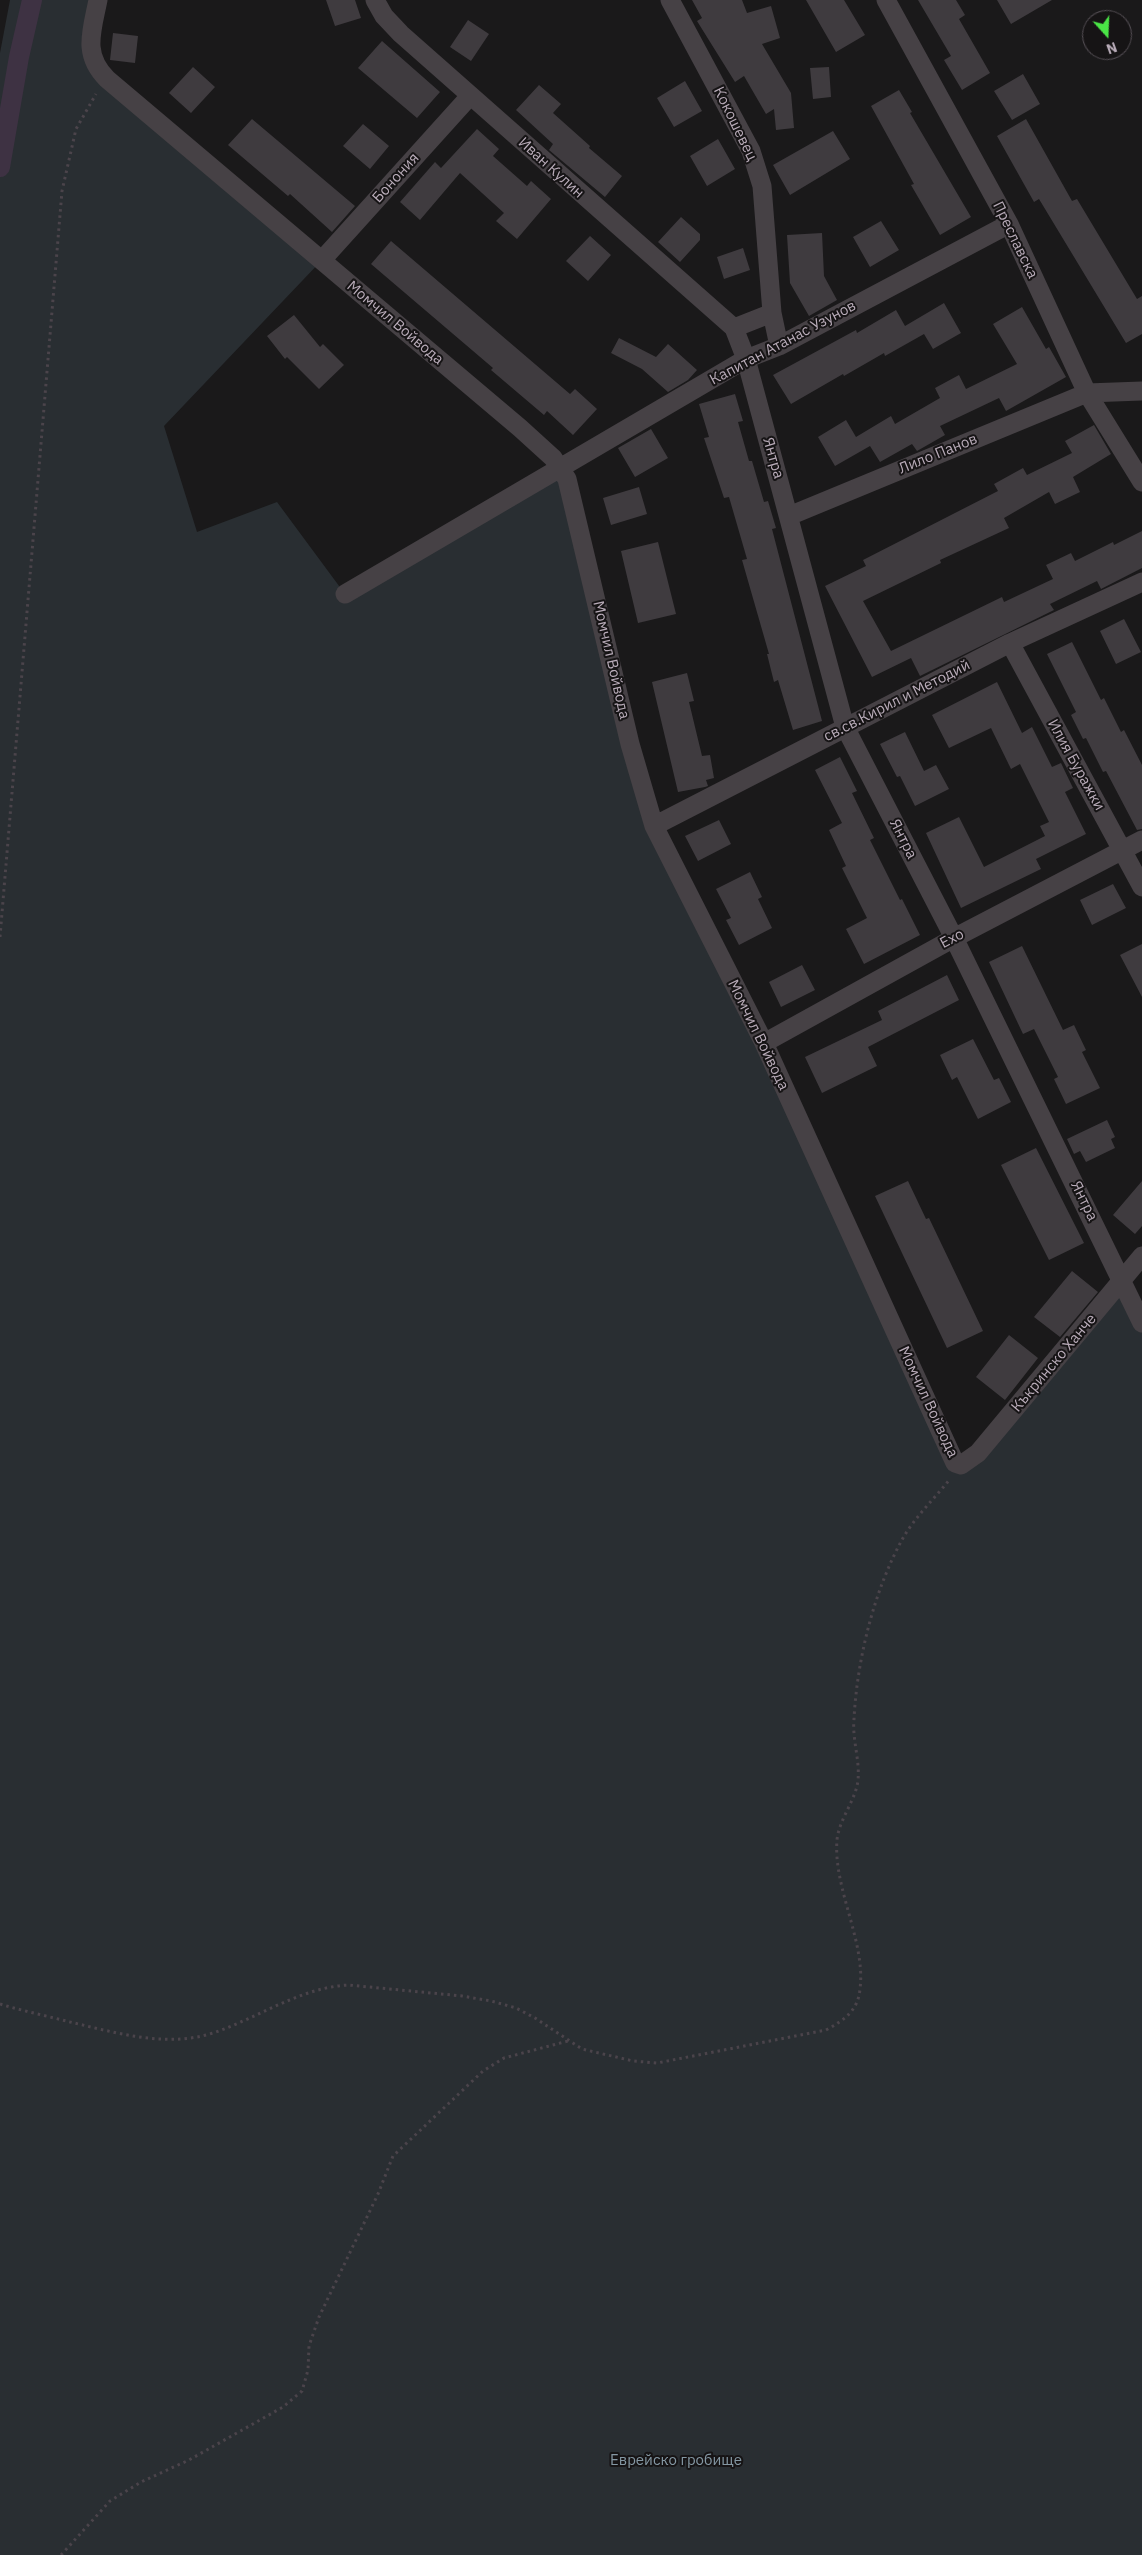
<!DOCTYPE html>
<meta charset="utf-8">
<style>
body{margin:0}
#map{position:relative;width:1142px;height:2555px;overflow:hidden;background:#1a191a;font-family:"IBM Plex Sans",sans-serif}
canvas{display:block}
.north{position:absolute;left:1082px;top:10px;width:50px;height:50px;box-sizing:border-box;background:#161415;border:1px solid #575157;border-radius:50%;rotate:160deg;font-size:14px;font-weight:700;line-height:20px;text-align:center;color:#b9acb9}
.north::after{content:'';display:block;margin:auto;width:18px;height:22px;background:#4ae546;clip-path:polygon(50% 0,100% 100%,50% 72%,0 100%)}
</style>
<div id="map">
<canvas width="1142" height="2555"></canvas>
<div class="north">N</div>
</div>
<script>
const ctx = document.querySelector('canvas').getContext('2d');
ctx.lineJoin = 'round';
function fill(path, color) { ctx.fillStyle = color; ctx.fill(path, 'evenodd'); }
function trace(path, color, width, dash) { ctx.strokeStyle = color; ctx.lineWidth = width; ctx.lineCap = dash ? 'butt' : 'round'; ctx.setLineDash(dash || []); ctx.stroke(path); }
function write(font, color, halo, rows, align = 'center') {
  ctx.font = font + ' "IBM Plex Sans",sans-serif'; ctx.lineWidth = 4; ctx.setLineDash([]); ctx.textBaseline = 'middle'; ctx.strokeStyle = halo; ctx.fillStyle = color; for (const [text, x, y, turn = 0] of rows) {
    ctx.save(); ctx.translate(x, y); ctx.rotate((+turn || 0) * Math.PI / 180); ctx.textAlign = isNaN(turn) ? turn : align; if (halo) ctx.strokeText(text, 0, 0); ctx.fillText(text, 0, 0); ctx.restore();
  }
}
fill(new Path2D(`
 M10 0H98L92 58 322 260 164 426 197 532 277 502 345 594 562 468 641 787 961 1465 1123 1281 1142 1323V2555H0V53Z`), '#292e32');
trace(new Path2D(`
 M0 167 19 57 32 0`), '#3e3243', 20);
fill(new Path2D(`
 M326 0H355L361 18 335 26Z
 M692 0H742L747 13 771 6 780 38 762 44 791 93 794 128 776 130 774 109 766 114 744 76 735 82 697 21 702 18Z
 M806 0H844L865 35 836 52Z
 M918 0H956L965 15 959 19 990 73 962 90 944 60 951 56Z
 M997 0H1052L1011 24Z
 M468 20 489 34 471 61 450 47Z
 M113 33 138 36 135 63 110 60Z
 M382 41 440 92 417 118 358 68Z
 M193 67 215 87 191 113 169 93Z
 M829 67 831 97 813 99 810 68Z
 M1023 74 1040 104 1012 120 994 91Z
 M685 81 702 111 674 127 657 98Z
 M539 85 561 104 553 113 590 146 589 148 622 176 605 197 549 150 553 144 516 110Z
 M899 90 912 112 910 113 971 217 940 235 911 185 914 184 871 106Z
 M252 119 355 206 332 232 290 194 288 196 228 145Z
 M1026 119 1072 201 1077 199 1137 299 1142 296V334L1126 343 1039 199 1034 202 997 136Z
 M363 124 389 146 370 169 343 146Z
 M477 129 499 149 493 156 527 186 531 181 551 199 517 239 496 221 504 213 460 173 420 220 400 202 435 162 441 168Z
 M833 131 850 159 790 195 773 165Z
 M718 139 735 169 707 186 690 156Z
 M681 217 700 234V240L680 262 658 242Z
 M881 221 899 250 870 267 853 237Z
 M822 233 824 276 837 300 809 316 790 283 787 235Z
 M590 236 611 255 588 281 566 261Z
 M391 241 570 394 575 389 597 409 573 435 547 411 544 415 491 370 493 368 371 264Z
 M743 248 750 270 724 279 717 257Z
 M944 303 961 333 933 349 924 334 885 356 884 353 844 376 843 374 791 404 773 375 856 330 857 333 896 310 905 326Z
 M1022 307 1046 349 1049 347 1066 377 1006 411 999 398 940 426 945 435 917 451 912 444 880 462 870 446 835 466 818 437 846 420 856 437 891 416 895 424 940 398 935 388 959 375 966 389 1017 364 993 324Z
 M294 315 320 347 323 344 344 365 319 389 287 357 285 359 267 336Z
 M619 338 656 357 668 344 697 370 688 380 668 392 642 369 611 353Z
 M735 394 743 421 738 422 749 461H752L764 502 768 501 776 528 772 529 822 721 793 730 778 680 774 682 767 654H769L742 560 747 559 729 497 724 498 704 438 709 437 699 404Z
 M1094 425 1111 454 1073 477 1080 492 1055 504 1049 492 1004 518 1009 528 940 560 941 563 863 601 891 651 1002 597 1004 602 1053 579 1046 565 1071 553 1075 561 1113 542 1114 545 1142 531V568L1101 589 1097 581 1050 604 1054 610 920 676 911 658 872 677 825 586 866 566 863 560 998 491 994 484 1023 468 1027 475 1072 453 1065 441Z
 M651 429 668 458 635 477 618 448Z
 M639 487 647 514 611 525 603 498Z
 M658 542 676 614 638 623 621 551Z
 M1124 619 1141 652 1116 664 1100 631Z
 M1072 642 1101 700 1104 698 1121 732 1124 730 1142 765V829L1137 830 1106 771 1103 772 1086 738 1083 739 1071 715 1076 712 1047 654Z
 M687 673 694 701 689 702 702 756 710 755 714 778 706 780 708 786 705 787 678 792 652 682Z
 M997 682 1022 733 1032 727 1052 767 1061 763 1073 788 1065 792 1086 834 1036 859 1041 869 961 908 926 833 959 817 984 867 1045 836 1040 826 1049 822 1020 764 1011 769 991 728 949 748 932 715Z
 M905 732 924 771 936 765 949 789 915 806 900 776 897 777 880 744Z
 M840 757 857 791 852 793 874 838 870 840 900 900 902 899 920 935 864 964 846 929 867 918 842 868 846 866 829 830 842 823 815 770Z
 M719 820 731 844 698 861 685 836Z
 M750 872 762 897 758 899 772 928 739 945 726 920 731 918 716 889Z
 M1113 884 1126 908 1092 925 1080 900Z
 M1142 944V997L1120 955Z
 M1022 946 1063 1030 1074 1025 1086 1050 1082 1052 1100 1088 1066 1104 1054 1079 1058 1077 1034 1029 1023 1034 989 962Z
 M802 965 815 990 781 1007 769 982Z
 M947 975 959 1000 868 1047 877 1066 822 1093 805 1057 882 1020 878 1011Z
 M973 1039 994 1080 999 1078 1011 1102 978 1119 957 1077 952 1080 940 1055Z
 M1107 1120 1115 1137 1111 1139 1115 1148 1086 1162 1080 1151 1074 1154 1067 1139Z
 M1036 1148 1084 1243 1049 1260 1001 1165Z
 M908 1181 926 1219 929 1218 983 1331 947 1348 875 1196Z
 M1142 1181V1226L1135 1234 1113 1215Z
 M1072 1271 1098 1292 1060 1337 1034 1317Z
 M1009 1335 1038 1358 1005 1400 976 1377Z`), '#3f3b3f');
trace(new Path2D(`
 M0 937 62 191 76 129 96 94
 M0 2004C23 2011 47 2016 70 2022 117 2033 166 2048 213 2033 258 2018 301 1987 349 1985L462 1996 491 2001 516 2008 535 2018 582 2049 633 2061 657 2063 826 2030C844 2020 858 2011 860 1989 866 1942 833 1888 837 1840 839 1819 856 1800 858 1780 860 1760 852 1739 854 1719 857 1660 874 1590 903 1538 915 1517 935 1498 950 1479
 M61 2555 110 2501 141 2482 189 2460 283 2407 302 2391 308 2370 309 2346 319 2317 378 2194 393 2156 483 2071 504 2058 568 2041`), '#4b444b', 3, [2.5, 4]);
trace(new Path2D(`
 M98 0C92 31 82 54 107 79L520 428 553 458 567 479 630 744 654 826 764 1043 955 1463 961 1465 978 1453 1142 1256
 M375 0 384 16 401 34 734 328 746 359 845 727 954 938 1142 1323
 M670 0 751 151 762 186 772 313 779 346
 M886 0 1009 224 1087 393 1142 482
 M322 260 470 96
 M734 328 772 313
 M789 516 1087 393 1142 391
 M345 594 746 359 779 346 1009 224
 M1010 643 1142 887
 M654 826 1010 643 1142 582
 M764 1043 954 938 1142 840`), '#464145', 19);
write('15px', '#b9acb9', '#161415', [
 ["Кокошевец",735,124,64],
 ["Иван Кулин",551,168,42],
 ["Бонония",396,178,-48],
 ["Преславска",1015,240,64],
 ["Момчил Войвода",395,323,40],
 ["Капитан Атанас Узунов",783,343,-28],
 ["Лило Панов",938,454,-22],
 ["Янтра",773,458,74],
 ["Момчил Войвода",611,660,77],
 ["св.св.Кирил и Методий",897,701,-27],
 ["Илия Буражки",1076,765,61],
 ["Янтра",903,839,63],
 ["Ехо",952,939,-28],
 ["Момчил Войвода",758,1035,64],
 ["Янтра",1084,1201,64],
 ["Къкринско Ханче",1054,1363,-50],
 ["Момчил Войвода",928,1402,65]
]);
write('15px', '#8497a3', '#161415', [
 ["Еврейско гробище",676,2461]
]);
</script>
